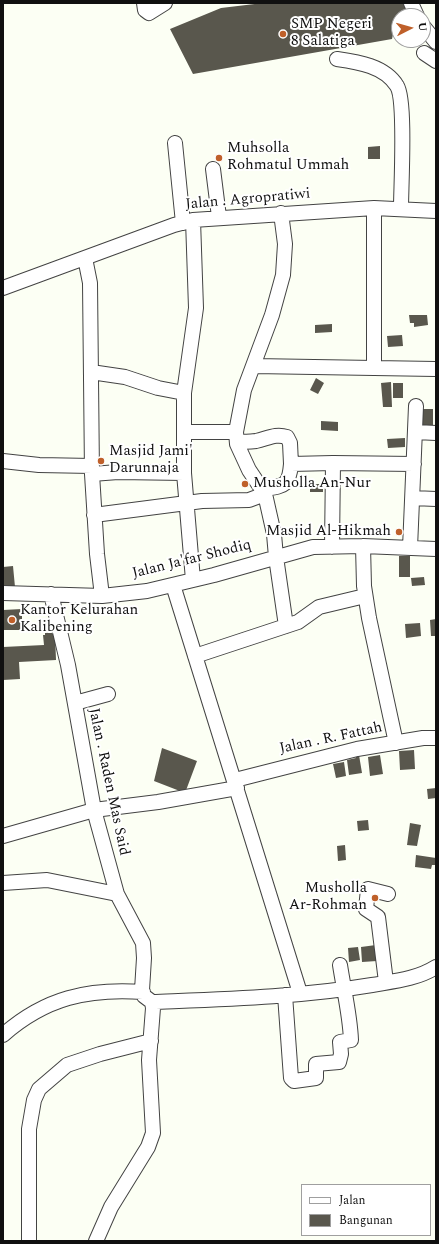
<!DOCTYPE html>
<style>
body{margin:0}
#map{position:relative;width:439px;height:1244px;overflow:hidden;background:#fcfff4;font-family:Spectral,serif}
canvas{display:block}
.frame{position:absolute;inset:0;border:4px solid #101010;pointer-events:none}
.legend{position:absolute;left:301px;top:1184px;width:130px;height:52px;box-sizing:border-box;background:#fff;border:1px solid #9f9f9f;margin:0;padding:5px 7px;list-style:none;font-size:12px;color:#101010}
.legend li{display:flex;align-items:center;gap:8px;height:20px}
.legend b{width:20px;border:1px solid #9f9f9f}
.north{position:absolute;left:391px;top:8px;width:40px;height:40px;box-sizing:border-box;background:#fff;border:1px solid #9f9f9f;border-radius:50%;rotate:84deg;font-size:11px;font-weight:700;line-height:16px;text-align:center;color:#101010}
.north::after{content:'';display:block;margin:auto;width:14px;height:18px;background:#bf602a;clip-path:polygon(50% 0,100% 100%,50% 72%,0 100%)}
</style>
<div id="map">
<canvas width="439" height="1244"></canvas>
<div class="frame"></div>
<ul class="legend">
<li><b style="height:5px;background:#fff"></b>Jalan</li>
<li><b style="height:11px;background:#59574d"></b>Bangunan</li>
</ul>
<div class="north">U</div>
</div>
<script>
const ctx = document.querySelector('canvas').getContext('2d');
ctx.lineJoin = 'round';
function fill(path, color) { ctx.fillStyle = color; ctx.fill(path, 'evenodd'); }
function trace(path, color, width, dash) { ctx.strokeStyle = color; ctx.lineWidth = width; ctx.lineCap = dash ? 'butt' : 'round'; ctx.setLineDash(dash || []); ctx.stroke(path); }
function write(font, color, halo, rows, align = 'center') {
  ctx.font = font + ' Spectral,serif'; ctx.lineWidth = 4; ctx.setLineDash([]); ctx.textBaseline = 'middle'; ctx.strokeStyle = halo; ctx.fillStyle = color; for (const [text, x, y, turn = 0] of rows) {
    ctx.save(); ctx.translate(x, y); ctx.rotate((+turn || 0) * Math.PI / 180); ctx.textAlign = isNaN(turn) ? turn : align; if (halo) ctx.strokeText(text, 0, 0); ctx.fillText(text, 0, 0); ctx.restore();
  }
}
fill(new Path2D(`
 M263 3H403L409 16H399V30H394L392 39 193 74 170 29 221 8Z
 M380 146V159H368V147Z
 M409 315H427L428 325 414 327V323H410Z
 M332 324V332L315 333V325Z
 M402 335 403 346 388 347 387 336Z
 M316 378 324 383 318 394 310 390Z
 M391 382 392 407H383L381 383Z
 M393 383H403V398H393Z
 M423 409H433V425H423Z
 M321 421 338 422V431L321 430Z
 M405 438V447L388 448 387 439Z
 M310 484H323V492H310Z
 M399 556H410V577H399Z
 M13 566 15 587 4 588 3 567Z
 M424 577 425 585 412 586 411 578Z
 M22 609V630H3V610Z
 M436 619V636H431L430 620Z
 M420 623 421 636 406 638 405 624Z
 M45 631H52V634H55L56 660 19 662 20 679 3 680V647L44 645 43 635H45Z
 M162 748 197 761 185 793 154 781Z
 M414 750 415 769 400 770 399 751Z
 M359 755 362 773 349 775 347 760 356 758 355 756Z
 M380 755 383 774 370 776 368 757Z
 M344 762 346 776 336 778 333 764Z
 M436 788V798L428 799 427 789Z
 M368 820 369 830 358 831 357 821Z
 M410 823 421 825 417 846 407 845Z
 M345 845 346 860 338 861 337 846Z
 M416 855 436 858 435 865H432L431 869 415 867Z
 M376 945 377 961 362 962 361 947Z
 M358 947 360 960 349 962 348 948Z`), '#59574d');
const minor = new Path2D(`
 M144 3 145 10 149 13 165 3
 M411 3 417 16
 M423 26 436 42
 M424 53 436 61
 M337 59C358 62 385 66 397 86 406 100 401 187 401 208
 M175 143 183 223
 M213 169 219 217
 M374 208V368L436 369
 M281 213 285 244 283 275 272 315 244 390 236 432 237 444 249 470 265 494 274 534 276 557 286 626
 M85 258 90 283 92 474 97 554 102 596
 M3 288 174 225 193 220 374 208 436 211
 M254 366 374 368
 M91 372 125 377 158 388 184 393
 M184 432H236
 M416 432 436 433
 M237 441C243 442 249 442 256 441 267 439 275 433 287 437L290 443 291 464
 M3 461 39 465 92 466
 M92 474 118 472 184 473
 M263 489C284 486 289 487 291 464L333 463
 M413 498 436 499
 M94 515 202 501 249 500 265 494
 M363 546 364 586 369 618 396 743
 M332 547 333 463 414 464
 M410 548 416 406
 M193 580 184 473V393L196 308 193 220
 M173 585 300 993
 M3 593 102 596 147 591 214 575 313 547 363 546 436 549
 M51 594 68 665 94 810 117 894 143 943 144 958 142 990 144 996 152 1002 153 1008 149 1060 153 1133 148 1147 111 1207 96 1241
 M195 656 298 622 319 607 365 596
 M75 703 108 694
 M235 780 357 749 423 738H436
 M3 836 94 810 158 802 237 788
 M3 883 47 880 117 894
 M386 982 378 917 366 909 368 889 388 894
 M285 995 291 1078 294 1081 316 1078V1064L339 1062 341 1054 340 1042 351 1040C350 1015 344 991 340 965
 M152 1002C225 999 300 997 372 985 395 981 417 979 436 967
 M3 1035C45 998 88 988 143 992
 M29 1241V1129L34 1100 39 1089 67 1065 100 1054 151 1041`);
trace(minor, '#434343', 16);
trace(minor, '#fff', 14);
for (const [x, y, r, color] of [
 [283,34,4,"#bf602a"],
 [219,158,4,"#bf602a"],
 [101,461,4,"#bf602a"],
 [245,484,4,"#bf602a"],
 [399,532,4,"#bf602a"],
 [12,620,4,"#bf602a"],
 [375,898,4,"#bf602a"]
]) { const dot = new Path2D(); dot.arc(x, y, r, 0, 2 * Math.PI); ctx.fillStyle = color; ctx.fill(dot); trace(dot, '#fff', 1.5); }
write('15px', '#101010', '#fff', [
 ["SMP Negeri",291,25],
 ["8 Salatiga",291,42],
 ["Muhsolla",227,149],
 ["Rohmatul Ummah",227,166],
 ["Masjid Jami'",109,452],
 ["Darunnaja",109,469],
 ["Musholla An-Nur",253,484],
 ["Masjid Al-Hikmah",391,532,"right"],
 ["Kantor Kelurahan",20,611],
 ["Kalibening",20,628],
 ["Musholla",367,889,"right"],
 ["Ar-Rohman",367,906,"right"]
], 'left');
write('15px', '#101010', '#fff', [
 ["Jalan . Agropratiwi",248,200,-5],
 ["Jalan Ja'far Shodiq",192,560,-14],
 ["Jalan . R. Fattah",331,739,-12],
 ["Jalan . Raden Mas Said",108,782,78]
]);
</script>
